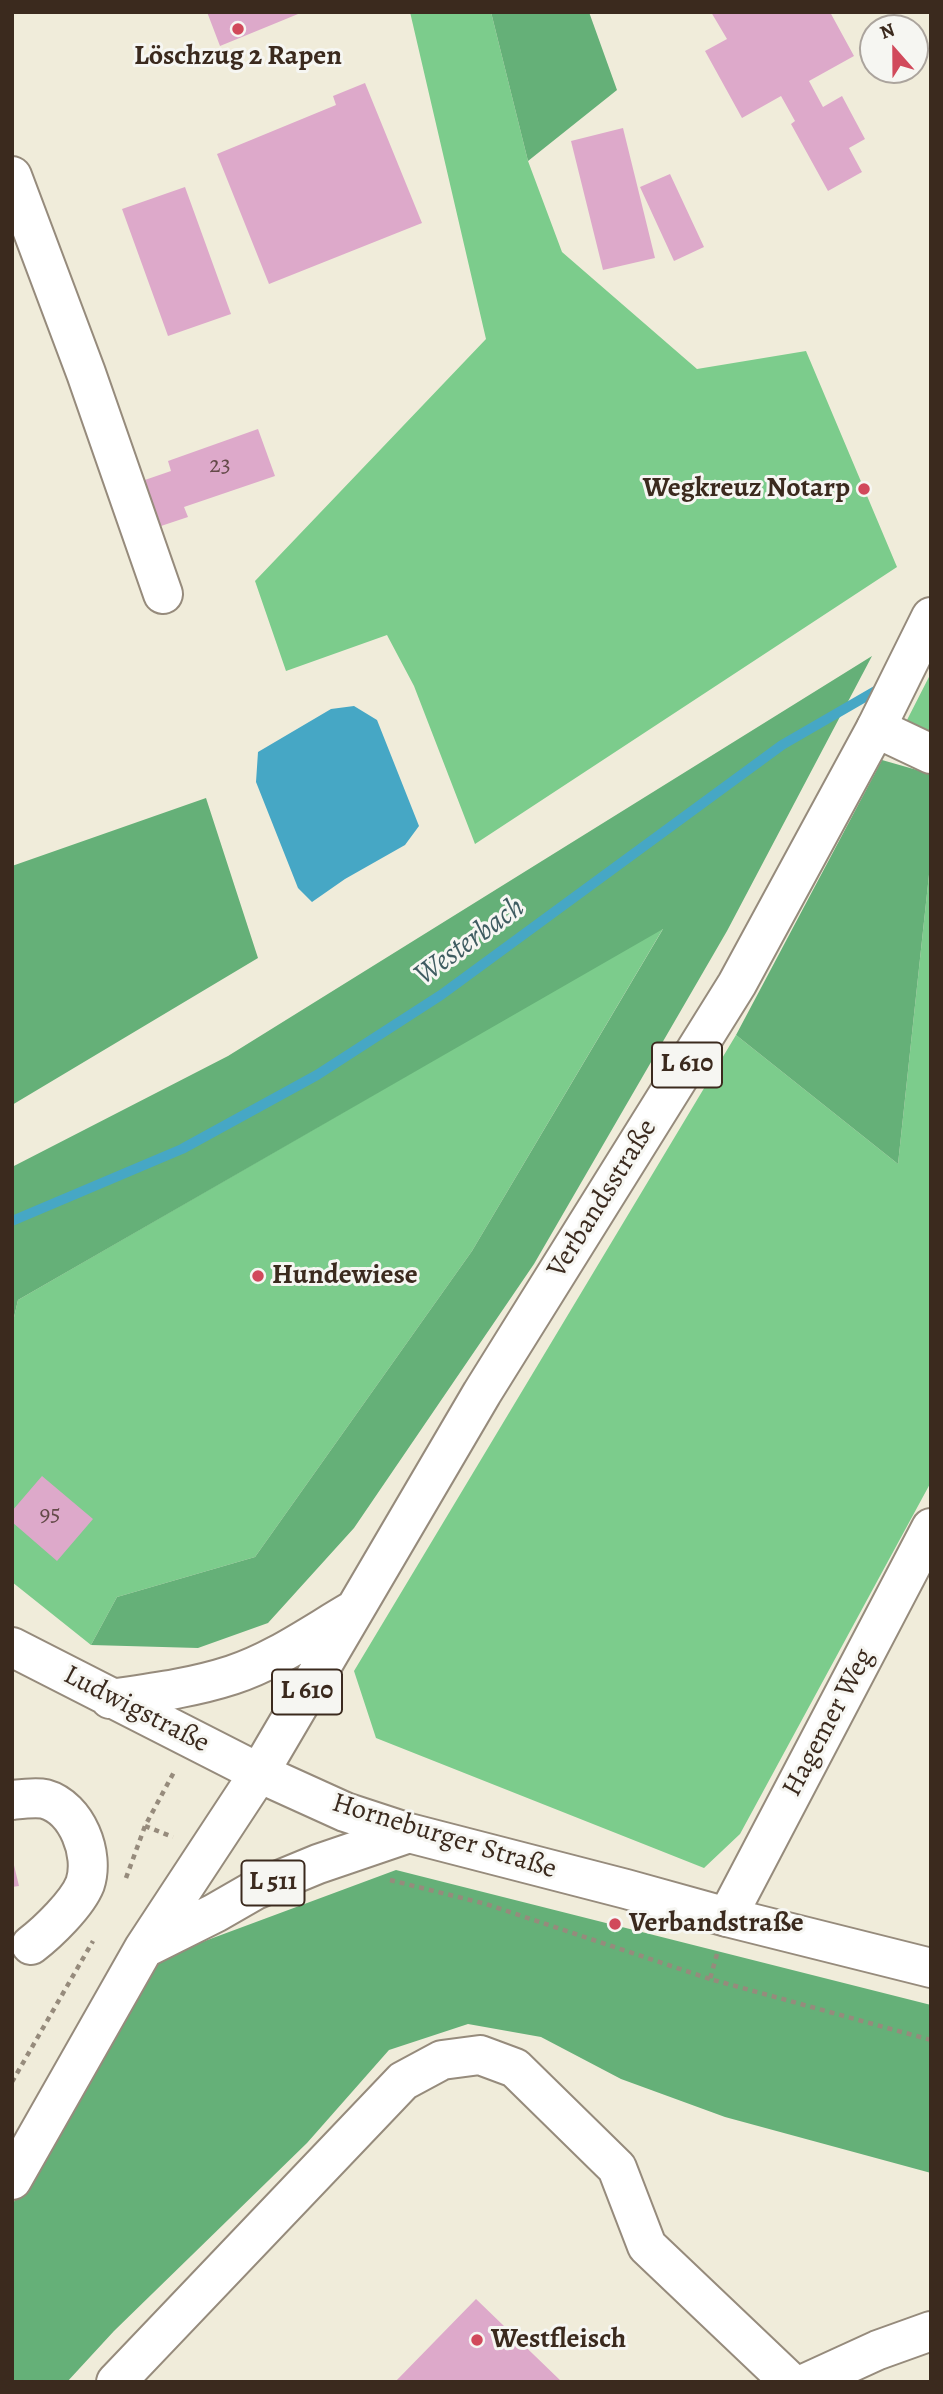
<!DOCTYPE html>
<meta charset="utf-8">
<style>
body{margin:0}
#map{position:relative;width:943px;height:2394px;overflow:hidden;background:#f0ecda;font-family:Alegreya,serif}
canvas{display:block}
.frame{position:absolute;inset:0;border:14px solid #3b2a1e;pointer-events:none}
.north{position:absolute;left:859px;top:14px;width:70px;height:70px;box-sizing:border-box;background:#f6f6f2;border:2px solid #aba49d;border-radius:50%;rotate:339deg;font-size:19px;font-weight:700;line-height:28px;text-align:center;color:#3b2a1e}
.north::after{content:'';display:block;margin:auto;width:24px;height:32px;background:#d1495b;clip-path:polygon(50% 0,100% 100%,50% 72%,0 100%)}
</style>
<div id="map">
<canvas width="943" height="2394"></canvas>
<div class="frame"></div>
<div class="north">N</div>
</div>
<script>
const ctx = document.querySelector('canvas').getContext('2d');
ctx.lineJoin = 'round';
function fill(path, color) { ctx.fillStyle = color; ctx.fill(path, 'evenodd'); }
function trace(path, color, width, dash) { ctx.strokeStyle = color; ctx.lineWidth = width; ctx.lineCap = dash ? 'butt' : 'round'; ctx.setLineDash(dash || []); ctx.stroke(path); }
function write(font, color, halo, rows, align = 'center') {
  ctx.font = font + ' Alegreya,serif'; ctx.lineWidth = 6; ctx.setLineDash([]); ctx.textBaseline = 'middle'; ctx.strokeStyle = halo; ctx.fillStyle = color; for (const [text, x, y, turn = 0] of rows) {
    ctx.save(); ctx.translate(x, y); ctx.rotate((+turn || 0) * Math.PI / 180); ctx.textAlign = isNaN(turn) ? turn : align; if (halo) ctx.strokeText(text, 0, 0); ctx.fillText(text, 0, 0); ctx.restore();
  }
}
fill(new Path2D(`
 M410 12H491L528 161 562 252 697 369 806 351 897 567 475 844 414 686 387 635 286 671 255 581 486 339Z
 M931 673V735L907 720Z
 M931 856V1482L740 1834 704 1868 376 1738 354 1671 736 1035 898 1164Z
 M664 927 472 1251 255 1557 117 1597 91 1645 12 1582V1326L18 1300Z`), '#7ccc8c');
fill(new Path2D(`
 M491 12H589L617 90 528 161Z
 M872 656 727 931 534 1264 354 1528 268 1623 198 1648 91 1645 117 1597 255 1557 472 1251 663 929 18 1300 12 1326V1167L228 1056Z
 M882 760 931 774V856L898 1164 736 1035Z
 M206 798 258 958 12 1105V866Z
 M396 1870 931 2005V2173L725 2117 621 2079 541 2037 468 2024 389 2050 307 2143 114 2331 67 2382H12V2205L159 1958Z`), '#65b078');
fill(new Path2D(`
 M354 706 377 720 419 826 405 845 345 879 312 902 298 888 256 782 258 752 331 709Z`), '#46a7c5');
trace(new Path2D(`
 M12 1221 182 1149 317 1075 441 995 782 745 884 686`), '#46a7c5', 10);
fill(new Path2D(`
 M207 12H303L220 46Z
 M711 12H830L854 56 809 81 823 107 842 96 865 139 849 148 862 172 828 191 791 124 795 121 781 96 742 118 705 51 727 39Z
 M365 83 422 223 269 284 217 154 336 105 333 96Z
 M623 128 655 258 603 270 571 141Z
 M670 174 704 247 674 261 640 187Z
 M185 187 231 314 168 336 122 209Z
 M258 429 275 476 184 507 188 517 155 528 139 482 171 471 168 461Z
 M42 1476 93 1519 57 1561 12 1522V1511Z
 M12 1857 19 1886 12 1887Z
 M476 2299 562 2382H395Z`), '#dda9ca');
const minor = new Path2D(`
 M12 176 86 373 163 594
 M876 728 931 754
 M12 1800C21 1799 36 1797 45 1799 77 1808 95 1854 85 1884 77 1904 48 1932 31 1945
 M727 1917 931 1528
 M116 2382 403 2081 442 2060 480 2055 515 2068 617 2168 647 2246 790 2382
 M808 2382 878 2350 931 2331`);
const major = new Path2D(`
 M12 1647 259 1773 345 1812 409 1833 626 1889 727 1917 931 1968
 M110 1699C152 1693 192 1688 232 1675 275 1661 314 1633 352 1611
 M145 1948 215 1913 255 1890 318 1864 409 1833
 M12 2180 144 1948 259 1773 482 1393 737 984 876 728 931 617`);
trace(minor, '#968b7c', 42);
trace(major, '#968b7c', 42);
trace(new Path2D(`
 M145 1826 173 1837
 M126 1878 145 1826 174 1772
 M390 1880 486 1904 710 1979
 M717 1954 710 1979 931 2040
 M12 2082 93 1941`), '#968b7c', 4.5, [5, 5]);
trace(minor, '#fff', 38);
trace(major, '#fff', 38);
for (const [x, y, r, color] of [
 [238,29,7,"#d1495b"],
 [864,489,7,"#d1495b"],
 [258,1276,7,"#d1495b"],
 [615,1924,7,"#d1495b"],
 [477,2340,7,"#d1495b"]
]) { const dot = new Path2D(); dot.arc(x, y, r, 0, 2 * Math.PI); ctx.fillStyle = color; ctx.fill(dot); trace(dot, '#f6f6f2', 2.5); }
write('24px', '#644a49', null, [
 ["23",220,466],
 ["95",50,1515]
]);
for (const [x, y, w] of [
 [687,1065,70],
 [307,1692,70],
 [273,1883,63]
]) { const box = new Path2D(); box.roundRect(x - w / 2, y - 22.5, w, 45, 5); ctx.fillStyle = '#f6f6f2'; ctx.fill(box); trace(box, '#3b2a1e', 2); }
write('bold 26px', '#3b2a1e', null, [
 ["L 610",687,1065],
 ["L 610",307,1692],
 ["L 511",273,1883]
]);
write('bold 28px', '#3b2a1e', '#f6f6f2', [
 ["Löschzug 2 Rapen",238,57,"center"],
 ["Wegkreuz Notarp",850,489,"right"],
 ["Hundewiese",272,1276],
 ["Verbandstraße",629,1924],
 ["Westfleisch",491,2340]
], 'left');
write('28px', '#3b2a1e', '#f6f6f2', [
 ["Verbandsstraße",603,1199,-58],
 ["Ludwigstraße",136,1710,27],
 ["Hagemer Weg",829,1723,-62],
 ["Horneburger Straße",444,1837,17]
]);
write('italic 30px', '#3f5c61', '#f6f6f2', [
 ["Westerbach",470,942,-36]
]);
</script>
